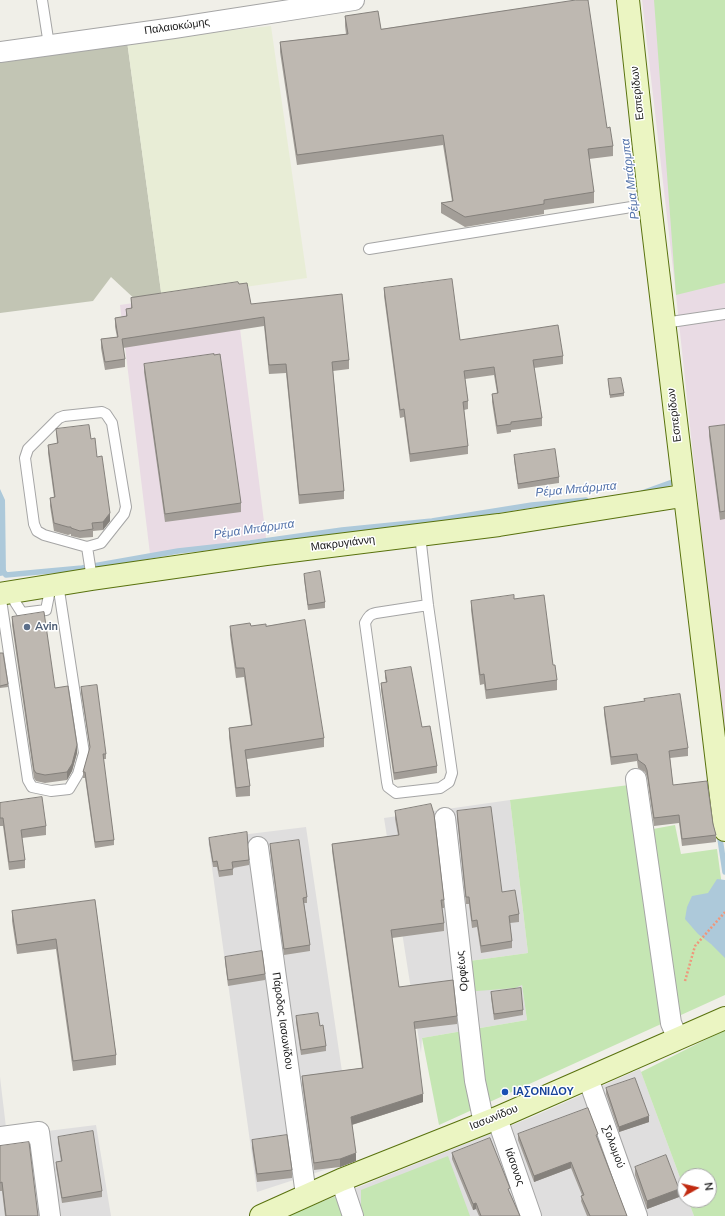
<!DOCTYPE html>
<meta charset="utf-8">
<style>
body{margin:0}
#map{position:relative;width:725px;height:1216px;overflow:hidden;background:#f0efe8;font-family:"Nunito Sans",sans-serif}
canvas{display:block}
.north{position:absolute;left:677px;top:1168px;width:40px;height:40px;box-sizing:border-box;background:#fff;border:1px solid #a6a6a6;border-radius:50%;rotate:82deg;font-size:11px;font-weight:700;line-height:16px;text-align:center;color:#212121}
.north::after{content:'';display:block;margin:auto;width:14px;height:18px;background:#c12a10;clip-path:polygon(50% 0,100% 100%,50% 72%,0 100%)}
</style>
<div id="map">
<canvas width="725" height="1216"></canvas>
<div class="north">N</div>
</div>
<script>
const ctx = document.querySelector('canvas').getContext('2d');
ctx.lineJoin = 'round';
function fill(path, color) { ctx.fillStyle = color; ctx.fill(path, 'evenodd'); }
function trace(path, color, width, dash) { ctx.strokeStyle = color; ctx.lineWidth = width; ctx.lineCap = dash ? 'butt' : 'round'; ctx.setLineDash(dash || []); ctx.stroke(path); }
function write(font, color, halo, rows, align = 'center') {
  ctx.font = font + ' "Nunito Sans",sans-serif'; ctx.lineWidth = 3; ctx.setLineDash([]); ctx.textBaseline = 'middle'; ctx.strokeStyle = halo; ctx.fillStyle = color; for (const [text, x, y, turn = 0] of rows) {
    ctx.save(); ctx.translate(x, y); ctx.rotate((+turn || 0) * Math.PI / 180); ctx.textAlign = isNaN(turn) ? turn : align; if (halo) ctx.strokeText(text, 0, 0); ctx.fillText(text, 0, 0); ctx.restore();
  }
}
fill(new Path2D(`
 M510 800 528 953 462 962 522 984 527 1020 422 1038 421 1053 384 818Z
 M306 827 355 1160 257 1192 208 839Z
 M640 1069 685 1191V1200H688L694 1216H287L532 1117Z
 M0 1077 7 1136 96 1125 111 1216H0Z`), '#dfdede');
fill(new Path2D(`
 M642 0H725V754L676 295Z
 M235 288 266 538 150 554 120 305Z`), '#e9dbe4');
fill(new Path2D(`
 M127 41 162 299 138 302 111 277 93 301 0 313V57Z`), '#c2c5b4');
fill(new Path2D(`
 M271 26 307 278 162 299 127 41Z`), '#e8edd6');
fill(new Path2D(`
 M654 0H725V283L676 295Z
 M637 784 642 831 675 825 681 854 717 849 725 908V995L439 1125 422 1038 527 1020 522 985 515 988 465 992 462 962 528 953 510 800Z
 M725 1030V1216H694L688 1200H709V1176H685V1191L641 1072Z
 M448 1156 470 1216H361V1190Z
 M341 1194 347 1216H287Z`), '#c5e6b3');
fill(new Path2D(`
 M0 489 5 500 6 575 0 576Z
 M717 879 725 880V958L711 944 698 934 685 919 687 907 692 896 708 893Z`), '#adc9da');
trace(new Path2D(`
 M642 493 678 480
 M0 567 6 575 82 568 178 551 250 543 342 530 432 521 532 505 586 500
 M719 832 725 872`), '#adc9da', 5.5);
const lane = new Path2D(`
 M42 0 49 45
 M369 249 650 204
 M664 323 725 314
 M420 535 428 605 452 773 449 782 440 788 396 793 388 787 387 782 365 623C368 617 370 614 376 613L428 605
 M87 547 44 535 37 531 34 524 25 458 28 449 59 418 64 416 102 412 106 414 112 423 126 507 124 514 101 543 87 547 92 579
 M0 593 28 780 32 787 51 791 69 789 78 774 84 753 58 584
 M15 602 22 613 46 610 51 585`);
const street = new Path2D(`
 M0 52 174 28 354 0
 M636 779 671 1023 678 1039
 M445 818 475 1081 484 1123
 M258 847 306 1195
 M588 1078 637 1216
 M497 1118 531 1216
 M0 1137 39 1132 50 1216
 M341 1180 353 1216`);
const secondary = new Path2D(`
 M628 0 650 204 725 830
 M0 594 92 579 266 554 499 525 682 496 685 499
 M261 1216 341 1180 497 1118 725 1018`);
trace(lane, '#a5a5a5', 12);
trace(street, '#a5a5a5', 22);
trace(secondary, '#59720e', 24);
trace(new Path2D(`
 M685 981 695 946 725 912`), '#ef977b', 2.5, [2, 2]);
trace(lane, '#fff', 10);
trace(street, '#fff', 20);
trace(secondary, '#ebf5c2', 22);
fill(new Path2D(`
 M345 16 381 29 607 128 613 146V156L589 159 594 192V203L544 210V214L465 227 441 213V203L452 201 443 145 297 165 280 52V42L346 34 345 26Z
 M239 284 251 304 349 360V369L333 371 344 491V499L299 504 286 373 269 374 264 326 123 348 125 359V367L105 370 101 348V339L117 337 115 327V318L126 316V309L131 308V298Z
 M384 288 460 340 563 356V364L534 368 542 418V426L511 430V432L497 434 492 402V394L497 393 494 375 465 379 468 401V409L464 410 468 446V454L410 462 404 417 400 418 384 296Z
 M144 364 241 503V512L165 522 144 372Z
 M608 379 624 393V396L610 398Z
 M725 425V519L720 520 709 436V427Z
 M56 429 91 439 97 457 110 521 103 530 93 531V537L80 538 71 536V534L68 535 54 531 50 506V498L54 497 48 453V445L57 444Z
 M514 455 559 477V483L518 489 514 460Z
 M304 574 325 602V608L308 610 304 579Z
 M514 599 557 680V690L486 699 484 684 480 685 471 610V601Z
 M12 617 55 688 77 753 72 771 67 780 45 783 36 781 34 778 12 625Z
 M230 626H266L324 738V747L247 759 250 786V796L236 797 229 737V728L251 725 244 677 236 678 230 635Z
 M0 653 8 684V687L0 688Z
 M385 671 422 727 437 766V773L394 780 381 690V683L386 682 385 678Z
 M81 687 106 754V759H103L114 840V845L95 848 85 778H83V772L90 749 81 693Z
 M604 707 688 748V756L670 758 673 785 713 824 716 835V842L682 846 679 823 654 826 647 777 645 772 638 768 637 761 611 765 604 714Z
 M0 803 46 826V835L22 838 25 860V868L9 870 3 826H0Z
 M395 811 444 900V908H442L444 923V931L392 938 399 987 457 1016V1024L415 1029 423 1102 352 1125 356 1161 340 1167 314 1170 302 1083V1076L362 1068 332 851V844L398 835 395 819Z
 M457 811 502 892 519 914V922L510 923 512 941V948L481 953 477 927 472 928 469 904H466L457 818Z
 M209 838 249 860V865L233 868V875L219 877 217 867H213L209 843Z
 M270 844 307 897V903H304L310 945V951L284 955 270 850Z
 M95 900 116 1055V1065L73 1071 56 949 17 954 12 921V911Z
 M225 957 265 974V980L228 986 225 962Z
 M491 992 523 1010V1015L494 1020 491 997Z
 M296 1016 320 1026 326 1046V1051L301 1055 296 1022Z
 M606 1088 649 1122 619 1132 606 1094Z
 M518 1134 598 1139 627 1216H587L581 1201 582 1195 571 1168 534 1182 518 1140Z
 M58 1137 102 1191V1197L62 1203 56 1167V1162L61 1161 58 1142Z
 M252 1140 292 1170V1178L257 1182 252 1148Z
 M0 1146 38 1216H5L2 1191H0Z
 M452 1153 510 1193 520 1216H479L476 1209 473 1210 452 1159Z
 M635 1167 679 1197 647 1209 635 1175Z`), '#a39e98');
fill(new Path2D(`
 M110 513V521L103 530V522Z
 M77 745V753L72 771 67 780V772Z
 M423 1094V1102L351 1125V1117Z
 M649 1116V1122L619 1132V1127Z
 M356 1153V1161L340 1167V1159Z
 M571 1162V1168L534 1182V1176Z
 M679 1189V1197L647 1209V1201Z
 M476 1203V1209L473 1210V1204Z`), '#85817c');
const building = new Path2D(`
 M576 0H588L607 128 610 127 613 146 588 149 594 192 544 200V204L465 217 441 203 453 201 443 135 297 155 280 42 348 34 345 16 378 11 381 29Z
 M452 279 460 340 558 325 563 356 533 360 542 418 511 422V424L497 426 492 394 498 393 494 367 464 371 468 401 463 402 468 446 410 454 404 409 400 410 384 288Z
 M238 282 239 284 247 283 251 304 342 294 349 360 332 362 344 491 299 495 286 364 269 365 264 317 122 339 125 359 105 362 101 339 118 337 115 318 127 316 126 309 132 308 131 298Z
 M214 354V355L220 354 241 503 165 514 144 364Z
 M621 378 624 393 610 395 608 379Z
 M89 425 91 439 95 438 97 457 102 456 110 513 103 522 92 523 93 529 80 531 71 528V527H68L54 523 50 498 55 497 48 445 58 443 56 429Z
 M725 425V511L720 512 709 427Z
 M555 449 559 477 518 484 514 455Z
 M320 571 325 602 308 605 304 574Z
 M514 595V599L544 595 553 665H555L557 680 486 690 484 674 480 675 471 601Z
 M44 612 55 688 68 686 77 745 72 764 67 772 45 775 36 773 34 770 12 617Z
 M305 620 324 738 245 750 250 786 236 788 229 728 252 725 244 668H236L230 626 250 623 251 626 266 624V626Z
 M0 653H3L8 684 0 686Z
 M411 667 422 727 430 726 437 766 394 773 381 683 387 682 385 671Z
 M97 685 106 754H103L114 840 95 842 85 772H83L90 747 81 687Z
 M680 694 688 748 669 751 673 785 707 781 713 824 716 835 682 839 679 815 654 818 647 770 645 765 638 760 637 754 611 757 604 707 645 701 644 699Z
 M42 797 46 826 21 830 25 860 9 862 3 818H0V803Z
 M431 804 434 814 444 900H441L444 923 391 930 399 987 453 980 457 1016 414 1022 423 1094 351 1117 356 1153 340 1159 314 1163 302 1076 363 1068 332 844 399 835 395 811Z
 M491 807 502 892 515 890 519 914 509 916 512 941 481 946 477 920 472 921 469 897H466L457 811Z
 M247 832 249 860 232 862 233 869 219 871 217 861 213 862 209 838Z
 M299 840 307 897 303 898 310 945 284 949 270 844Z
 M95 900 116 1055 73 1061 56 939 17 945 12 911Z
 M262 951 265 974 228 980 225 957Z
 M521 988 523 1010 494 1014 491 992Z
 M318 1013 320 1026 323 1025 326 1046 301 1050 296 1016Z
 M635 1078 649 1116 619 1127 606 1088Z
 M588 1108 598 1134 596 1135 627 1216H590L581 1196 584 1195 571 1162 534 1176 518 1134Z
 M93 1131 102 1191 62 1198 56 1162 62 1161 58 1137Z
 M287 1135 292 1170 257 1174 252 1140Z
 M490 1138 510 1188 508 1189 520 1216H481L476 1203 473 1204 452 1153Z
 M29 1142 38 1216H6L2 1182 0 1183V1146Z
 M666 1155 679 1189 647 1201 635 1167Z`);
fill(building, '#beb8b1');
trace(building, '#85817c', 1);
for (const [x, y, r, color] of [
 [27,627,4,"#5c6f8a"],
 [505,1092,4,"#1a4fb4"]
]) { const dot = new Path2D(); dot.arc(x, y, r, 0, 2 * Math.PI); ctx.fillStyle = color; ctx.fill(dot); trace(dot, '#fff', 1.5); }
write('11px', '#212121', '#fff', [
 ["Παλαιοκώμης",177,27,-8],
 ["Εσπερίδων",638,93,-96],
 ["Εσπερίδων",675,415,-97],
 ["Μακρυγιάννη",343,544,-7],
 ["Ορφέως",463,971,-96],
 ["Πάροδος Ιασωνίδου",282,1021,82],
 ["Ιασωνίδου",494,1118,-22],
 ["Σολωμού",613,1147,70],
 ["Ιάσονος",514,1167,71]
]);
write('bold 11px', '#4e5e75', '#fff', [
 ["Avin",35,627]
], 'left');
write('bold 11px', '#164399', '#fff', [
 ["ΙΑΣΟΝΙΔΟΥ",513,1092]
], 'left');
write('italic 12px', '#5473aa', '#fff', [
 ["Ρέμα Μπάρμπα",631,179,-97],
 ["Ρέμα Μπάρμπα",576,490,-5],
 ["Ρέμα Μπάρμπα",254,530,-8]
]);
</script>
